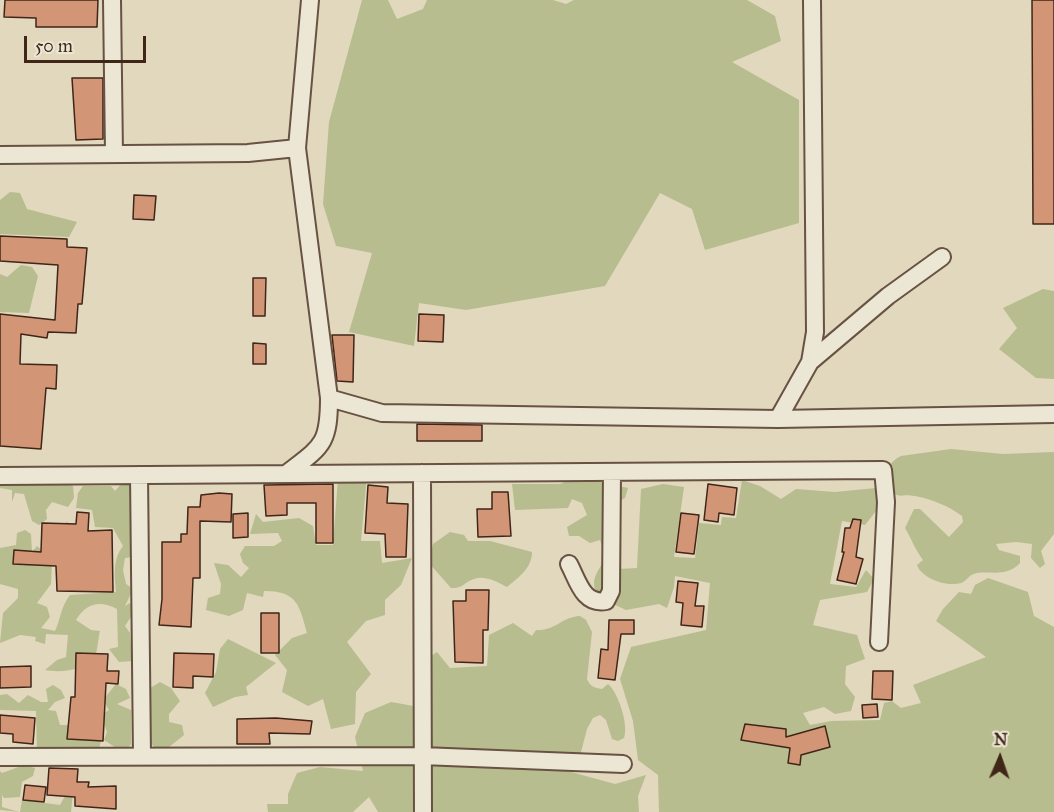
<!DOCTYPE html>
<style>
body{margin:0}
#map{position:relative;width:1054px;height:812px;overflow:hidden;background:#e1d8be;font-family:"IM FELL Great Primer",serif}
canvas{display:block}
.north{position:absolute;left:970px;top:728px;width:60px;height:60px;-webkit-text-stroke:4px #ece6d5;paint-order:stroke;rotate:2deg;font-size:16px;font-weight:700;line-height:24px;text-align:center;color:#402519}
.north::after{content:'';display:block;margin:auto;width:21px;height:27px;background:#402519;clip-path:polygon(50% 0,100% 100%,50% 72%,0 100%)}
.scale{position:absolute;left:24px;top:36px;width:122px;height:27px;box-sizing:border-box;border:3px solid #402519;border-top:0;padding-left:8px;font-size:18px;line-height:21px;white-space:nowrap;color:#402519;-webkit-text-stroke:4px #ece6d5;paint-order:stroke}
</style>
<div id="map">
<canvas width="1054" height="812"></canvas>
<div class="north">N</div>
<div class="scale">50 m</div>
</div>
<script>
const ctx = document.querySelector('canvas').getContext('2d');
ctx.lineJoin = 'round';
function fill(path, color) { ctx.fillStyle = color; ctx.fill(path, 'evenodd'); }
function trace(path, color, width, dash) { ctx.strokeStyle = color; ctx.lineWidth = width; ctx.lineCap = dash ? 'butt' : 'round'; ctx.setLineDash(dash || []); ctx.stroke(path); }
fill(new Path2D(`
 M362 0H388L397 19 423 9 427 0H553L566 4 574 0H747L775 16 781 41 732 62 799 100V223L705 250 692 209 660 193 605 286 466 310 419 303 414 346 349 332 372 253 336 246 323 204 329 122Z
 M10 192 20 193 27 209 77 222 69 237 0 234V200Z
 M21 265 32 267 38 276 29 313 0 312V274L7 277Z
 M1043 289 1054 291V379L1036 378 999 349 1017 328 1003 308Z
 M951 449 1003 454 1054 452V534L1041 551 1045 564 1040 568 1031 558 1032 544 1016 542 996 544 999 550 1020 556V563C1006 577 995 571 977 573 969 574 967 581 961 583 947 587 922 579 917 565L923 560C915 549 912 540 905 528L914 509H920L949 537 963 522 962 516C949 506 931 499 915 496 897 493 903 501 884 487 886 473 887 463 901 456Z
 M367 475 361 541H380L382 563 412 558 401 585 385 600V615L366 621 347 642 371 674 356 692 355 724 331 729 323 699 308 706 282 692 287 670 275 655 292 638 307 633C299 604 297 591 264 591L263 597 247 593 243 610 229 616 206 610 208 598 220 594 221 584 214 563 228 565 241 577 249 568 243 563 240 554 245 546H274L282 541 278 533 250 534 256 514 263 522 299 518 313 526 316 545H333L338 478 350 483Z
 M576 477 628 488 625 498 610 507 618 569 637 568 641 489 663 484 684 487 674 557 695 558 699 523 721 525 722 517 736 518 742 480 760 486 781 499 796 489 835 492 876 488V511L865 525 842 521 830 584 856 587 866 570 874 579 867 592 820 600 813 625 857 635 865 659 846 666 845 684 855 697 851 711 835 714 824 707 803 713 810 725 831 721 880 720 884 703 892 701 901 708 921 703 913 685 986 657 936 621 943 609 959 592 971 594 975 585 988 578 1028 592 1034 616 1054 627V812H659L658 775 638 760 633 721 620 679 631 647 706 630 710 583 675 576 674 587 667 608 659 604 626 610 596 596C595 592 594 586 594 582 597 564 610 566 600 540L590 543 579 536H569L567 527 587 515 582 503 572 499 568 508 515 510 512 484H560Z
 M59 479 73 486 74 498 68 507 52 502 46 510 47 519 39 525 32 521 24 494 15 493 12 502V490L0 488V482Z
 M122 483 135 484 141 556 125 558 123 570 126 584 133 589 125 606 130 603 134 612 125 626 130 633 132 661 119 662 109 649 118 647 117 609C100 600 86 603 76 620L91 630 100 631C98 638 98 650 95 655 84 671 62 673 45 670L57 660 66 657 68 635 46 634 45 644 35 641 36 637 20 635 0 643 3 613 18 598V589L0 584V548L16 545 17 533 25 530 31 534 32 552 37 546 43 551 63 531 67 521 72 530 52 562 51 584 37 603 47 607 50 617 41 628 55 631C61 618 61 606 70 595L116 592C115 576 112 560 123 546L113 528 95 527 92 510 76 508 78 493 83 486H111L115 491Z
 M450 532 464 535 468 541H490L532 552C532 568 519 577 507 587 497 582 485 575 474 579 464 582 463 589 451 588L429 563 433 544Z
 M580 616 586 620 592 632 587 679C590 686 594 688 602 689L608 684C618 692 629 725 624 738L618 741 612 739 606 720 600 715 593 718 587 729 580 756 560 769 615 784 646 775 638 796 639 812H378L369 797 353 812H268L267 804H288V794L297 773 320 767 363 771 355 737 365 713 391 702 419 707 428 658 437 652 450 668 487 666 489 635 513 623 532 636 536 630C556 631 561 617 580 616Z
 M228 639 276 663 246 687 248 695 235 697 213 707 205 693 216 672 220 649Z
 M160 682 171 688 180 701 169 714V722L182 725 184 735 169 747 156 750 149 740 147 690Z
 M116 684 126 689 130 698 117 704 131 710V744L124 753 104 740 107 732 101 715 109 710 103 700Z
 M53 685 61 690 65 698 55 702 48 710 56 711 60 725H70L79 732 80 740 101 741 97 757 56 754 57 747 50 751 43 748 37 750 36 711 0 710V695L7 694 19 703 28 695 41 702H48L46 689Z
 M24 765 35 768 33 776 22 782 20 797 4 798 2 795V807L19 812 0 810V771L2 773Z
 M64 787 73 792 71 812H20L22 800 60 805 65 796Z`), '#b7bd8e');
const building = new Path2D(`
 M5 0H98L97 27H36V18L4 17Z
 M1032 0H1054V224H1033Z
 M72 78H103V139L76 140Z
 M134 195 156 196 154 220 133 219Z
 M0 236 67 239V247L87 248 82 304H78L76 333 48 332 47 338 21 334 20 364 57 365 56 389 46 388 41 449 0 446V314L55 320 58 265 0 261Z
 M253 278H266L265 316H253Z
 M419 314 444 315 443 342 418 341Z
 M332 335H354L353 382 337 381Z
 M253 343 266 344V364H253Z
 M417 424 482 425V441H417Z
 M333 484V543H316V503H287V515L266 516 264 485Z
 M708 484 737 488 734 515 719 513 718 522 704 520Z
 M368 485 388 487 387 503 408 504 406 557H386L385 534 365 533Z
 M492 492H508L511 536 478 537 477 509H492Z
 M219 493 232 494 231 522 200 521V578H193L191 627 159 625 162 599V542H181V534H187L188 507H200L201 495Z
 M77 512 89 513 88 531 112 530 113 592 57 591 56 566 13 564 14 550 41 552 42 523 76 524Z
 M248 513V537L233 538V514Z
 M681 513 699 515 694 554 676 552Z
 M853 519 861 520 856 557 863 559 856 584 837 580 844 552H842L845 528H850Z
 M678 581 698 583 695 606H704L702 627 681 625 683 603 676 602Z
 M466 590H489L488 630H483V663L455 662 453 601H466Z
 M261 613H279V653H261Z
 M609 620H634V634H621L615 680 598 678 601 649 608 650Z
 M76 653 108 654 107 671H119L118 684 106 683 103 741 67 739 71 697H75Z
 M174 653 214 654 213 677 193 676V688L173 687Z
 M31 666V687L0 688V667Z
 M873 671H893L892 700 872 699Z
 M877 704 878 717 863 718 862 705Z
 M0 715 35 718 33 744 13 742V734L0 733Z
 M276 718 312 721 310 734 269 733 270 744H237V719Z
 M745 724 786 729V737L825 726 830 747 801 755 800 765 788 763 790 748 741 740Z
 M49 768 78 769 77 782H89L88 787 116 786V809L75 806V797L47 795Z
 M25 785 46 787 44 802 23 800Z`);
fill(building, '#d29576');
trace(building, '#402519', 1.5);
const minor = new Path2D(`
 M112 0 114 153
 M0 155 248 153 297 148
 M810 362 888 296 942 257
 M329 398 382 413 778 419 1054 414
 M778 419 810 362 815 332 812 0
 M422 473 423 812
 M286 474C322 446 329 445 329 398L297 148 310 0
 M139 475 142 756
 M0 476 883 470 886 502 879 642
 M569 564C578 581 583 605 606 601L611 591 612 472
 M0 757 422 756 623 764`);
trace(minor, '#685242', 20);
trace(minor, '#ece6d5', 16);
</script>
